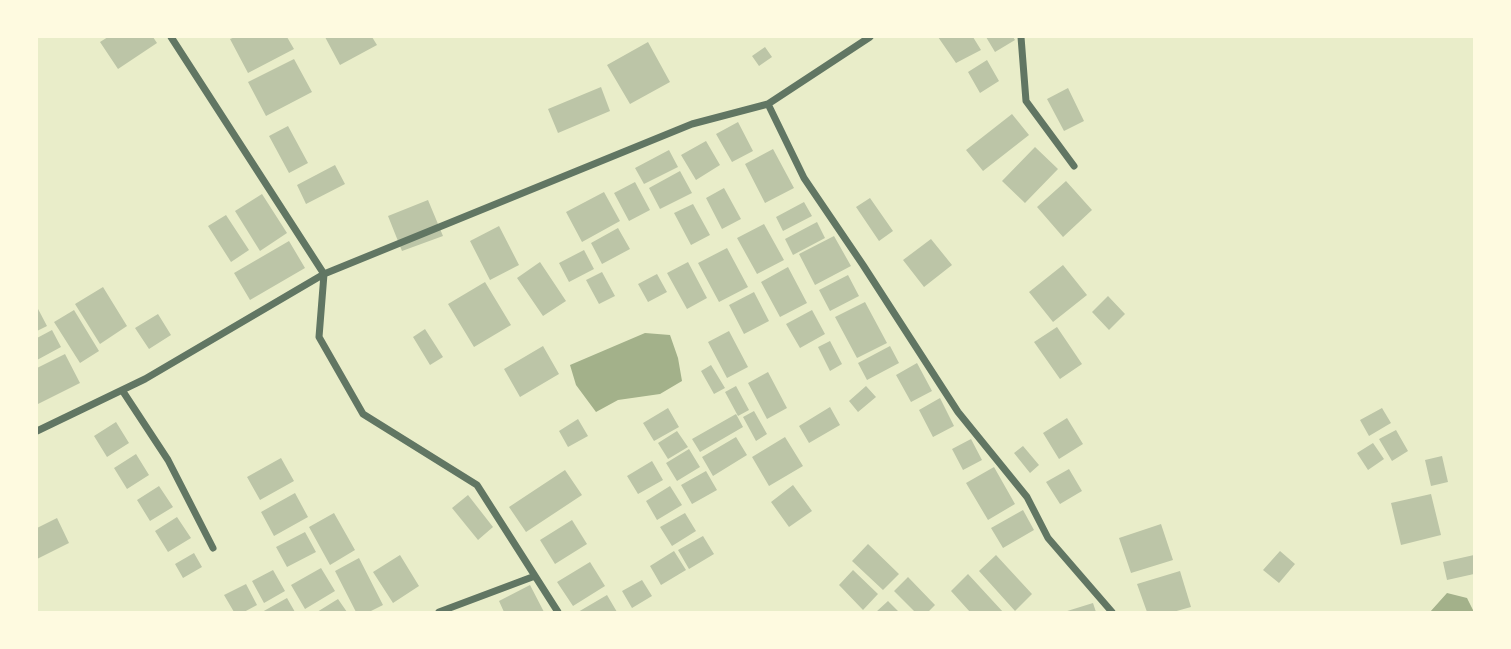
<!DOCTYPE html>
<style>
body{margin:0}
#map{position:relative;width:1511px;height:649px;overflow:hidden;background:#e9edc9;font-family:"Exo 2",sans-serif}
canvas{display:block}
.frame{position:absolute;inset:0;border:38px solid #fefae0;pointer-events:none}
</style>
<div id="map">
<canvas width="1511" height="649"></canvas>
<div class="frame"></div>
</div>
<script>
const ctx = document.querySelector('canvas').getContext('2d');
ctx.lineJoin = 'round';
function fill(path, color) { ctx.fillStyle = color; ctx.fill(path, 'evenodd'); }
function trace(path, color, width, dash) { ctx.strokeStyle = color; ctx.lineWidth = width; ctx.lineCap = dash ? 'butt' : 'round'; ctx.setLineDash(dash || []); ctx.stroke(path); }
fill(new Path2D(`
 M645 333 670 335 678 358 682 381 660 394 618 400 596 412 576 385 570 365Z
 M1447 593 1467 598 1474 612H1430Z`), '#a3b18a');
fill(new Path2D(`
 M108 37H153L157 43 118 69 100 42Z
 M235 37H287L294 49 248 73 230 39Z
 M325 37H372L377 45 340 65Z
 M938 37H973L981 50 956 63Z
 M986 37H1013L1015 40 995 52Z
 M648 42 670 82 630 104 607 65Z
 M765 47 772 57 759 66 752 56Z
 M294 59 312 92 266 116 248 82Z
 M987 60 999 81 980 93 968 72Z
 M601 87 610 111 558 133 548 109Z
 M1068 88 1084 121 1064 131 1047 99Z
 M1012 114 1029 135 983 171 966 150Z
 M738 122 753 151 732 162 716 134Z
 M288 126 308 163 289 173 269 136Z
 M706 141 720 165 696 180 681 155Z
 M1035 147 1058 169 1025 203 1002 181Z
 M773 149 794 188 765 203 745 164Z
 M669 150 678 167 644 184 635 168Z
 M335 165 345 184 306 204 297 185Z
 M680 171 692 193 660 209 649 188Z
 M1066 181 1092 210 1063 237 1037 207Z
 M635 182 650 210 629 221 614 193Z
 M724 188 741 219 722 229 706 198Z
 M604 192 620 221 582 242 566 212Z
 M262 194 287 233 260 251 235 211Z
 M870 198 893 231 879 241 856 207Z
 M428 200 443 236 402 251 388 216Z
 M804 202 812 216 783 231 776 217Z
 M693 204 710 235 691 245 674 213Z
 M226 215 249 250 231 262 208 226Z
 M817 222 825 238 793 255 785 239Z
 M764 224 784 260 757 274 737 238Z
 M499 226 519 265 490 280 470 241Z
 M618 228 630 249 602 264 591 243Z
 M834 236 851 266 815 285 799 254Z
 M931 239 952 265 924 287 903 260Z
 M289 241 305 268 250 300 234 273Z
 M727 248 748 287 719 302 698 263Z
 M584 250 594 269 569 282 559 263Z
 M540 262 566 301 543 316 517 278Z
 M688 262 707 298 687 309 667 273Z
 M1063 265 1087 295 1053 322 1029 292Z
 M788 267 807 303 780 317 761 282Z
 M602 272 615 296 599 304 586 280Z
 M657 274 667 292 648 302 638 284Z
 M848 275 859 296 830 311 819 290Z
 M485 282 511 325 474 347 448 304Z
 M103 287 127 326 100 344 75 304Z
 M754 292 769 321 744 334 729 305Z
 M1108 296 1125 314 1109 330 1092 312Z
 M865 302 887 343 857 358 835 317Z
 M37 307 47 326 37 331Z
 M74 310 99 351 80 363 54 322Z
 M812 310 825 334 800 348 786 324Z
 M158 314 171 335 149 349 135 328Z
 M1057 327 1082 364 1060 379 1034 342Z
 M425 329 443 357 430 365 413 337Z
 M52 330 61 347 37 360V338Z
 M729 331 748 367 727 378 708 342Z
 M830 341 842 364 830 371 818 347Z
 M543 346 559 374 520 397 504 369Z
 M890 346 899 363 867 380 858 363Z
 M65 354 80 383 38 404 37 401V368Z
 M917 363 932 391 911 402 896 375Z
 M711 365 725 388 714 394 701 371Z
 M768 372 787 408 767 419 748 383Z
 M736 386 749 410 738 416 725 392Z
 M866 386 876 397 858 412 849 401Z
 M940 398 954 426 933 437 919 410Z
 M830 407 840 425 809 443 799 426Z
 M668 408 679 427 654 441 643 423Z
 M1382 408 1391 423 1369 436 1360 420Z
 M754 411 767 434 756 441 743 417Z
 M736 414 743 427 700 452 692 439Z
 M1067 418 1083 444 1059 459 1043 433Z
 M578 419 588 436 568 447 559 431Z
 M116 422 129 443 107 457 94 436Z
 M1396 430 1408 451 1392 461 1379 439Z
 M677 431 688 447 668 459 658 443Z
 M736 437 747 455 713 476 702 457Z
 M785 437 803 466 769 486 752 457Z
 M971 439 982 460 963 470 952 449Z
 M1373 443 1384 459 1368 470 1357 453Z
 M1023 446 1039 465 1030 473 1014 453Z
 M689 449 700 467 677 481 666 463Z
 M136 454 149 475 127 489 114 468Z
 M1442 456 1448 482 1431 486 1425 460Z
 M281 458 294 481 260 500 247 477Z
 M652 461 663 480 638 494 627 476Z
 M994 467 1015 504 988 520 966 483Z
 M1069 469 1082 491 1060 504 1046 482Z
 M565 470 582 495 526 532 509 507Z
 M706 471 717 490 692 504 681 485Z
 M793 485 812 511 789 527 771 502Z
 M159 486 173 507 150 521 137 500Z
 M670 486 682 505 657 520 646 501Z
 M295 493 308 517 274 536 261 512Z
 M1431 494 1441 535 1401 545 1391 503Z
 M468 495 493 527 478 540 452 508Z
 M1023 510 1034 530 1003 548 991 528Z
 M334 513 355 550 330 565 309 527Z
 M685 513 696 531 672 546 660 527Z
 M177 517 191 538 168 552 155 531Z
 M57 518 69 543 37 559V528Z
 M572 520 587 544 555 564 540 540Z
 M1161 524 1173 560 1131 573 1119 538Z
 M305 532 316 552 287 567 276 547Z
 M703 536 714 554 689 569 678 550Z
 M868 544 899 574 883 590 852 561Z
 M674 551 686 570 661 585 650 566Z
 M1280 551 1295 564 1279 583 1263 570Z
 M194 553 202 567 183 578 175 564Z
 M400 555 419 586 393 603 373 572Z
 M996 555 1032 594 1015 611 979 571Z
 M1474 555V574L1447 580 1443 562Z
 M359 558 383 605 369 612H356L335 571Z
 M590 562 605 586 573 606 557 582Z
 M321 568 335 591 305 609 291 585Z
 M273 570 285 591 264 603 252 581Z
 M853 570 878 594 863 610 839 585Z
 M1180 571 1191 607 1173 612H1147L1137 584Z
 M968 574 1003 612H970L951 591Z
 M908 577 935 605 928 612H915L894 591Z
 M642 580 652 596 632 608 622 591Z
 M246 584 257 605 244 612H234L224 595Z
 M530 585 544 612H504L499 601Z
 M607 595 617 612H578Z
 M287 598 295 612H262Z
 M338 599 347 612H317Z
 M888 601 899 612H876Z
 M1093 603 1096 612H1064Z`), '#bcc5a7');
trace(new Path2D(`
 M171 37 324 274 319 337 363 414 477 485 558 612
 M1021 37 1026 101 1074 166
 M768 104 804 178 863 265 958 412 1027 497 1048 538 1112 612
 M122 390 168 460 213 548
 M37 431 145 379 324 274 692 124 768 104 870 37
 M439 612 535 576`), '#617663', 7);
</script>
